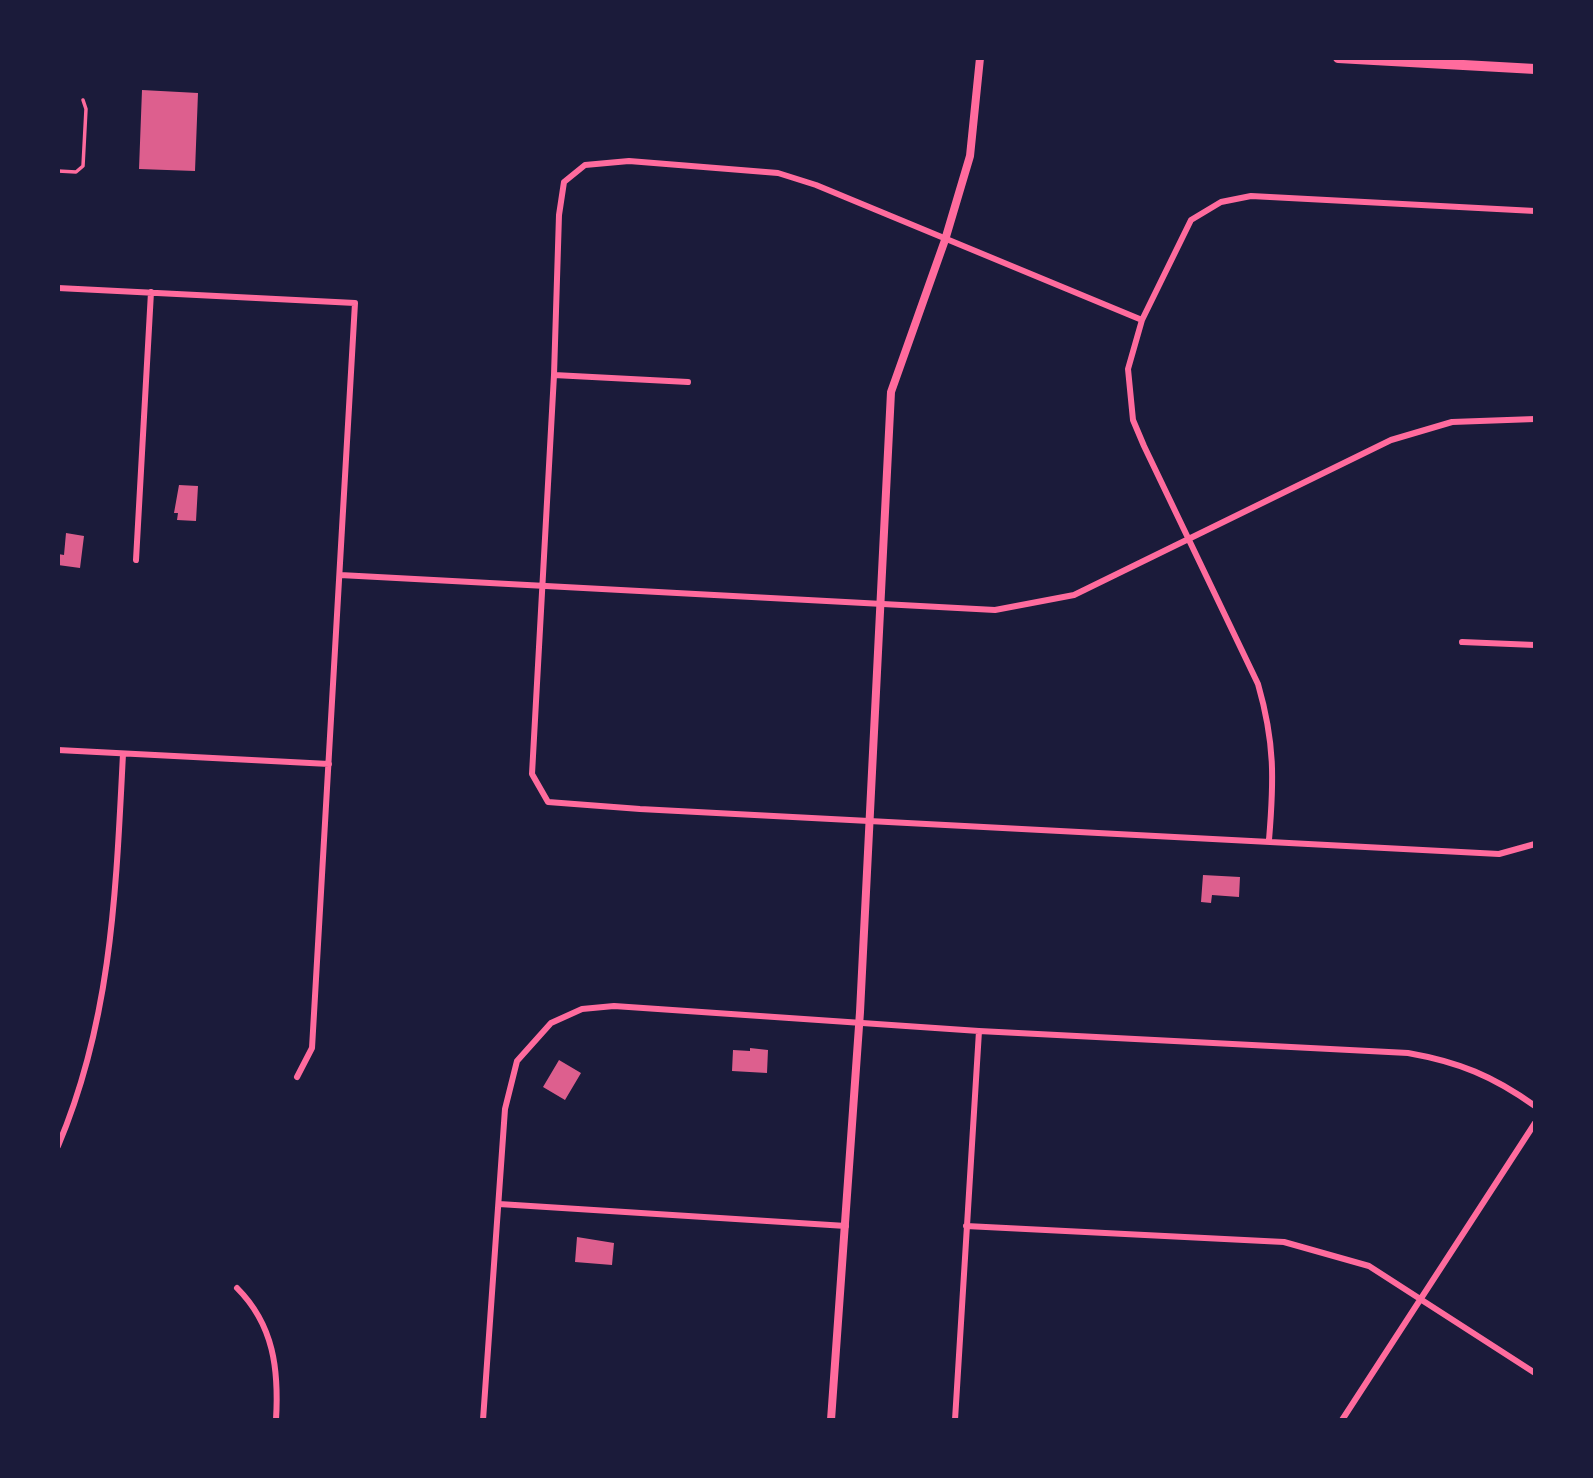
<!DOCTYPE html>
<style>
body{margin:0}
#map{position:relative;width:1593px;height:1478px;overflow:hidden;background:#1b1b3a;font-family:Inter,sans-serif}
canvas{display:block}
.frame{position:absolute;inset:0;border:60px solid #1b1b3a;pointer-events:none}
</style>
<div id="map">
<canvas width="1593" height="1478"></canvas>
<div class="frame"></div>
</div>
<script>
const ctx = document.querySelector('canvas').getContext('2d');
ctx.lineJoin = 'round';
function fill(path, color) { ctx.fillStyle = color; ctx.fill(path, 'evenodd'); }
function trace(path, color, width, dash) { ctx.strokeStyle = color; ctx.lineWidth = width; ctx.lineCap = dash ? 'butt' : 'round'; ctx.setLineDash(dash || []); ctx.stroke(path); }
fill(new Path2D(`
 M142 90 198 93 195 171 139 169Z
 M179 485 198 486 196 521 177 520 178 513H174Z
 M66 533 84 536 80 568 58 565V554L64 555Z
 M1203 875 1240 877 1239 897 1212 895 1211 903 1201 902Z
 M750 1048 768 1050 767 1073 732 1071 733 1050 750 1051Z
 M559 1060 581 1073 565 1100 543 1087Z
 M577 1237 614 1243 612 1265 575 1262Z`), '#dd5f8e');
trace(new Path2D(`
 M58 171 76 172 83 166 86 109 83 100`), '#ff6b9d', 3.5);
trace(new Path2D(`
 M58 288 355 303 312 1048 297 1077
 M1142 320 816 185 778 173 629 161 585 165 564 182 559 215 554 375 532 774 548 802 640 809 1499 854 1535 844
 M554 375 688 382
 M136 560 151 292
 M340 575 995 610 1074 595 1391 440 1452 422 1535 419
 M1462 642 1535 645
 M58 750 329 764
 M1269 840C1274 780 1275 743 1258 684L1144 446 1133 420 1128 369 1142 320 1191 220 1221 202 1251 196 1535 211
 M58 1146C112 1019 116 889 123 754
 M499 1204 846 1226
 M966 1226 1284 1242 1369 1266 1535 1373
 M237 1288C274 1325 279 1370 276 1420
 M483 1420 505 1109 517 1061 551 1023 582 1009 614 1006 979 1031 1408 1053C1459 1062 1493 1076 1535 1106
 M955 1420 979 1031
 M1342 1420 1535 1123`), '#ff6b9d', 6);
trace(new Path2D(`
 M831 1420 860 1012 891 392 945 240 970 156 980 58`), '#ff6b9d', 8);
trace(new Path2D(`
 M1338 58 1535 69`), '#ff6b9d', 10);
</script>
